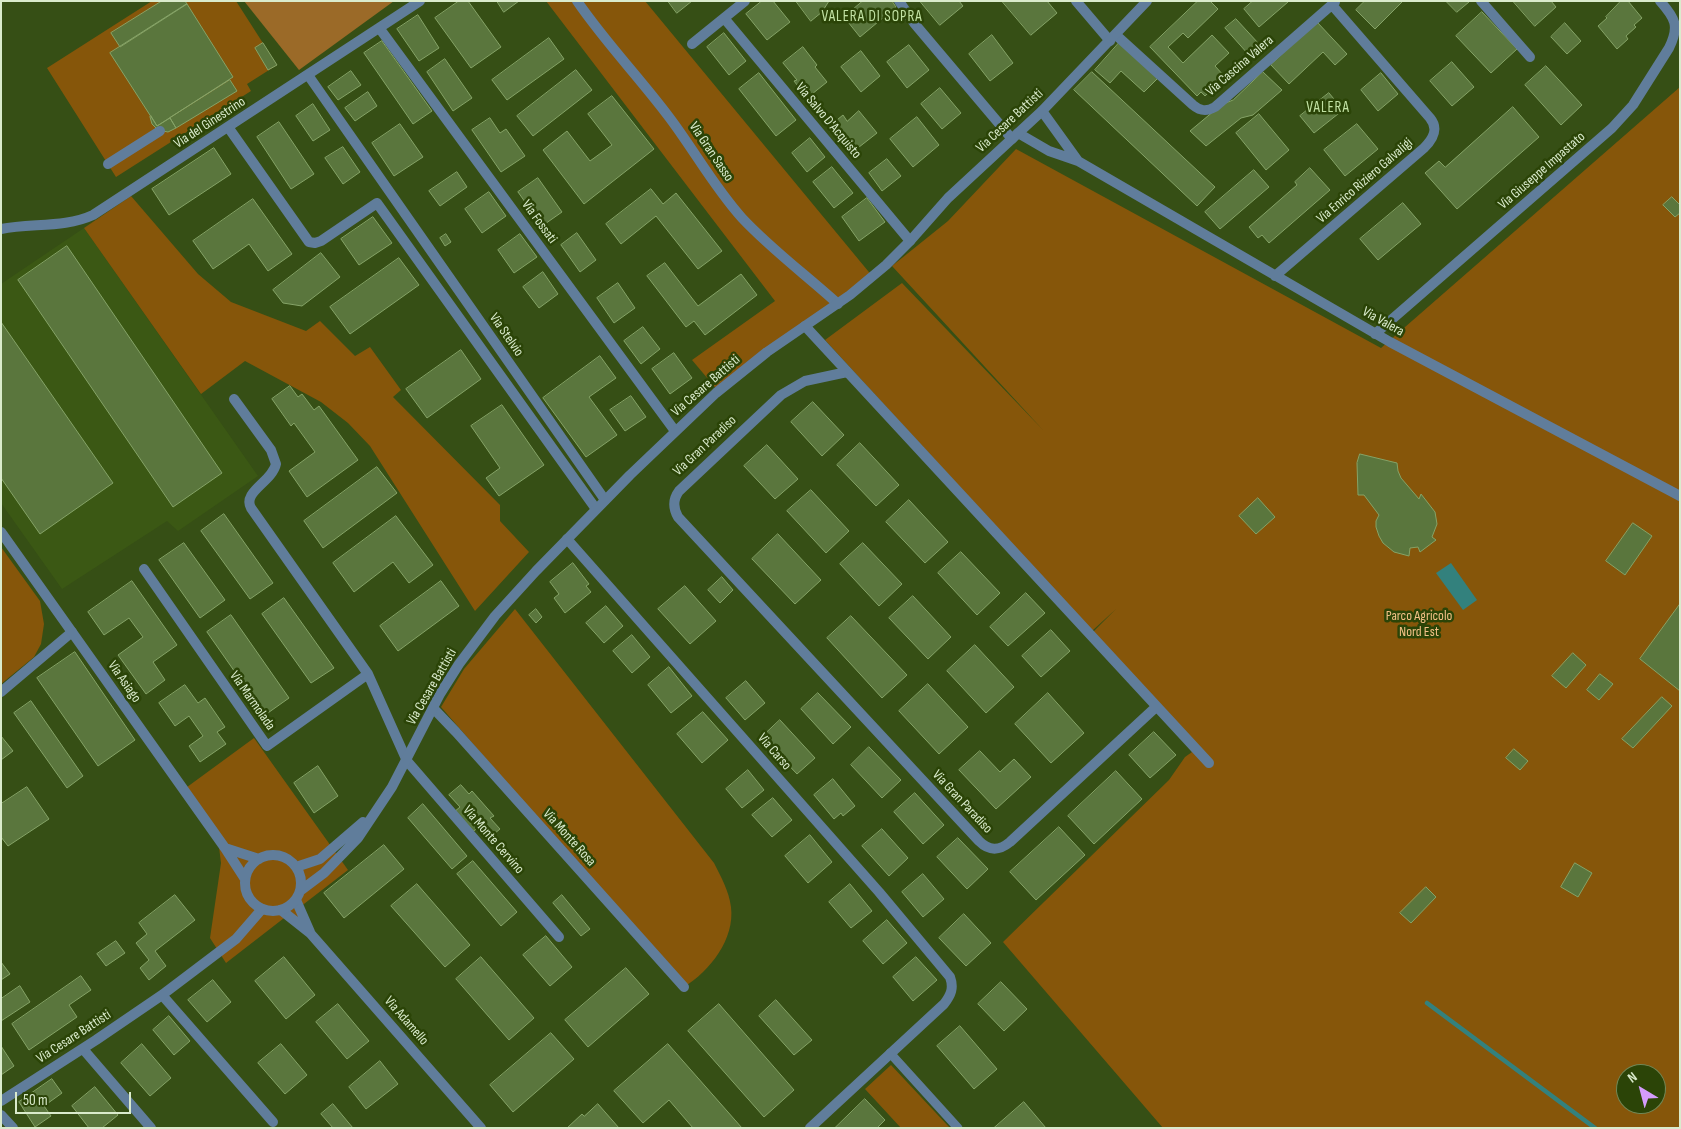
<!DOCTYPE html>
<style>
body{margin:0}
#map{position:relative;width:1681px;height:1129px;overflow:hidden;background:#364f15;font-family:"Sofia Sans Condensed",sans-serif}
canvas{display:block}
.frame{position:absolute;inset:0;border:2px solid #daebcc;pointer-events:none}
.north{position:absolute;left:1616px;top:1064px;width:50px;height:50px;box-sizing:border-box;background:#2b4407;border:1px solid #718756;border-radius:50%;rotate:323deg;font-size:14px;font-weight:700;line-height:20px;text-align:center;color:#daebcc}
.north::after{content:'';display:block;margin:auto;width:18px;height:22px;background:#d49cfc;clip-path:polygon(50% 0,100% 100%,50% 72%,0 100%)}
.scale{position:absolute;left:15px;top:1092px;width:116px;height:22px;box-sizing:border-box;border:2px solid #daebcc;border-top:0;padding-left:6px;font-size:15px;line-height:18px;white-space:nowrap;color:#daebcc;-webkit-text-stroke:4px #2b4407;paint-order:stroke}
</style>
<div id="map">
<canvas width="1681" height="1129"></canvas>
<div class="frame"></div>
<div class="north">N</div>
<div class="scale">50 m</div>
</div>
<script>
const ctx = document.querySelector('canvas').getContext('2d');
ctx.lineJoin = 'round';
function fill(path, color) { ctx.fillStyle = color; ctx.fill(path, 'evenodd'); }
function trace(path, color, width, dash) { ctx.strokeStyle = color; ctx.lineWidth = width; ctx.lineCap = dash ? 'butt' : 'round'; ctx.setLineDash(dash || []); ctx.stroke(path); }
function write(font, color, halo, rows, align = 'center') {
  ctx.font = font + ' "Sofia Sans Condensed",sans-serif'; ctx.lineWidth = 5; ctx.setLineDash([]); ctx.textBaseline = 'middle'; ctx.strokeStyle = halo; ctx.fillStyle = color; for (const [text, x, y, turn = 0] of rows) {
    ctx.save(); ctx.translate(x, y); ctx.rotate((+turn || 0) * Math.PI / 180); ctx.textAlign = isNaN(turn) ? turn : align; if (halo) ctx.strokeText(text, 0, 0); ctx.fillText(text, 0, 0); ctx.restore();
  }
}
fill(new Path2D(`
 M84 228 258 476 178 531 167 521 62 589 1 503V284Z`), '#3b5814');
fill(new Path2D(`
 M152 1H236L277 65 247 84 251 91 116 177 47 68Z
 M546 1H645L873 277 719 392 692 360 775 301Z
 M1680 87V1128H1163L1003 942 1169 780 1185 757 1192 752 1092 633 1116 609 1092 631 825 340 902 283 1043 430 892 266 948 221 1016 149 1381 348ZM1626 1074H1656V1104H1626Z
 M131 196 198 274 231 302 306 331 320 321 355 356 370 347 401 390 393 397 500 505V521L529 552 475 611 370 446 348 423 321 402 245 361 201 394 84 228Z
 M1 547 40 601 44 624 41 644 34 657 1 684Z
 M515 609 714 863C721 877 729 891 731 907 735 939 710 971 684 987L441 707 464 669Z
 M254 738 348 870 300 907 310 932 288 915 226 963 210 938 221 863 218 839 183 790Z
 M891 1065 950 1128H901L865 1089Z`), '#86560a');
fill(new Path2D(`
 M244 1H394L299 70Z`), '#9b6a28');
fill(new Path2D(`
 M1451 563 1477 600 1463 610 1436 573Z`), '#33817d');
trace(new Path2D(`
 M1427 1003 1595 1128`), '#33817d', 4.5);
const building = new Path2D(`
 M162 1H185L187 4 120 47 111 33Z
 M459 1H468L501 47 471 68 435 18Z
 M497 1H519L504 12Z
 M668 1H692L677 13Z
 M762 1H773L790 22 767 40 746 14Z
 M796 1H829L822 12 811 21Z
 M863 1H892L896 7 860 37 844 17Z
 M920 1H959L963 6 940 25Z
 M1002 1H1047L1057 13 1031 35Z
 M1198 1H1210L1218 9 1188 38 1183 33 1168 47 1183 63 1212 35 1229 53 1215 66 1225 77 1205 96 1201 92 1197 96 1150 47Z
 M1253 1H1288V2L1259 27 1244 9Z
 M1365 1H1403L1375 29 1356 10Z
 M1446 1H1468L1469 2 1457 12Z
 M1513 1H1551L1556 7 1535 26Z
 M1621 1H1628L1642 18 1634 25 1636 27 1626 36 1628 39 1617 49 1598 26 1607 18 1606 17Z
 M187 4 233 77 157 126 110 53Z
 M1482 12 1517 49 1491 73 1456 36Z
 M418 15 439 48 419 61 397 29Z
 M1236 19 1259 44 1248 54 1225 28Z
 M1317 22 1347 54 1335 65 1323 52 1289 84 1271 65Z
 M1565 23 1581 41 1567 54 1551 37Z
 M724 33 746 61 729 75 707 47Z
 M992 35 1013 63 990 81 969 54Z
 M549 38 564 59 507 100 492 80Z
 M382 41 432 111 413 124 364 53Z
 M263 43 277 65 268 70 255 48Z
 M1119 43 1158 78 1144 92 1121 71 1110 83 1095 70Z
 M909 45 929 70 907 88 887 62Z
 M803 47 817 65 815 67 827 82 807 98 794 81 797 80 783 63Z
 M861 51 880 76 861 92 841 67Z
 M445 59 472 98 453 111 427 72Z
 M1452 62 1474 87 1452 106 1430 81Z
 M1546 66 1582 105 1561 125 1525 85Z
 M576 70 592 90 533 136 517 116Z
 M351 71 361 85 338 100 328 87Z
 M1092 72 1215 187 1197 206 1074 90Z
 M1263 72 1282 90 1253 115 1241 118 1206 146 1190 131 1221 105 1233 100Z
 M759 73 796 120 776 136 739 89Z
 M1381 73 1398 94 1378 111 1361 90Z
 M230 80 237 91 176 128 170 118Z
 M940 88 961 113 942 129 921 104Z
 M368 92 377 106 355 121 345 108Z
 M1329 93 1343 110 1314 133 1300 116Z
 M612 96 654 149 584 204 543 150 567 131 590 161 612 145 588 114Z
 M313 104 330 130 313 141 296 116Z
 M1513 107 1539 137 1457 209 1425 173 1439 161 1445 167Z
 M859 111 877 133 854 151 832 124 843 115 847 121Z
 M1259 114 1289 150 1266 170 1236 133Z
 M151 116 157 126 170 118 176 128 168 132 158 130 152 124 150 117Z
 M917 117 939 145 913 167 890 139Z
 M490 118 500 133 506 129 525 156 501 172 472 130Z
 M279 122 314 174 291 189 257 137Z
 M400 124 423 157 394 176 372 143Z
 M1357 124 1378 149 1345 176 1324 150Z
 M810 138 825 157 807 172 792 153Z
 M343 147 360 172 343 184 325 158Z
 M214 148 231 174 169 215 152 189Z
 M887 159 901 176 882 191 869 173Z
 M832 167 853 193 834 208 813 182Z
 M1310 168 1330 190 1269 243 1262 235 1258 238 1249 227 1297 185 1295 182Z
 M1254 170 1269 187 1220 229 1205 212Z
 M457 172 467 187 440 206 429 191Z
 M538 178 562 212 542 226 518 192Z
 M651 189 663 204 676 193 722 251 698 269 656 216 621 244 606 224Z
 M489 192 506 216 482 233 465 209Z
 M1672 197 1680 205V213L1675 217 1663 205Z
 M867 198 885 222 859 241 842 217Z
 M253 199 292 254 268 271 249 244 213 269 193 241Z
 M1403 203 1421 224 1378 260 1360 239Z
 M373 217 392 243 359 265 341 239Z
 M577 233 596 260 580 272 561 245Z
 M446 234 451 242 445 246 440 238Z
 M520 234 537 257 514 273 498 250Z
 M67 246 222 473 173 507 18 280Z
 M321 253 340 277 302 306 283 303 273 290Z
 M399 258 419 285 350 334 330 307Z
 M665 263 698 306 741 274 757 295 705 335 694 321 686 327 647 276Z
 M543 272 558 294 539 308 523 287Z
 M618 283 635 308 614 323 597 298Z
 M1 322 113 483 40 534 1 478Z
 M643 327 660 349 641 364 624 341Z
 M461 350 481 379 427 418 406 389Z
 M674 353 692 378 670 394 652 369Z
 M600 356 616 378 589 397 617 435 586 457 543 398Z
 M290 386 298 397 302 394 314 410 319 406 358 460 307 497 289 471 315 452 294 423 291 426 272 399Z
 M631 396 646 417 625 431 610 410Z
 M813 402 844 435 822 456 791 422Z
 M502 405 544 465 499 496 486 478 500 468 471 426Z
 M860 443 899 485 876 506 837 465Z
 M767 445 798 479 775 499 744 466Z
 M1360 454 1397 463 1398 471 1401 478 1419 499 1421 494 1435 512 1437 524 1432 537 1436 540 1420 552 1418 547 1410 548 1409 556 1394 552 1383 543 1379 536 1376 527V521L1379 515 1364 495H1358L1357 463Z
 M377 467 397 493 323 548 304 521Z
 M811 490 849 531 826 553 787 511Z
 M1258 498 1275 517 1256 534 1239 516Z
 M909 500 948 542 925 563 886 522Z
 M224 514 273 583 250 599 201 531Z
 M396 516 433 565 409 583 393 562 354 592 333 563Z
 M1633 523 1652 536 1625 575 1606 561Z
 M778 534 821 580 795 604 752 559Z
 M184 543 225 600 200 618 159 560Z
 M863 543 902 584 879 606 840 564Z
 M961 552 1000 593 977 615 938 573Z
 M573 563 589 584 586 586 591 592 565 613 554 598 559 594 550 582Z
 M722 577 733 590 720 603 708 590Z
 M132 581 177 645 153 662 165 680 146 694 118 655 143 637 129 618 104 635 88 612Z
 M441 581 459 606 398 651 380 626Z
 M685 586 716 621 690 644 658 609Z
 M1026 593 1045 613 1008 646 990 627Z
 M913 596 951 637 928 659 889 618Z
 M284 598 334 668 311 683 262 614Z
 M1680 604V691L1640 659Z
 M606 606 623 626 604 643 586 623Z
 M536 609 542 617 536 623 529 615Z
 M231 615 289 698 265 715 207 632Z
 M851 616 907 675 882 698 827 638Z
 M1051 630 1070 651 1041 677 1022 656Z
 M632 635 650 657 632 673 613 651Z
 M975 645 1014 687 986 713 947 671Z
 M75 652 135 740 98 766 37 678Z
 M1573 653 1586 665 1566 688 1552 676Z
 M669 667 692 696 671 713 648 685Z
 M1600 674 1613 684 1599 700 1587 690Z
 M746 681 765 703 745 720 726 698Z
 M928 684 968 727 939 754 899 711Z
 M185 685 198 703 205 698 225 727 217 732 226 744 200 762 189 746 203 736 189 716 175 726 159 703Z
 M818 693 851 727 833 744 801 709Z
 M1048 693 1084 733 1051 763 1015 724Z
 M1662 697 1672 706 1633 748 1622 739Z
 M31 701 83 776 67 788 14 713Z
 M703 712 728 740 702 763 677 734Z
 M780 720 815 758 797 774 762 737Z
 M1154 732 1176 755 1150 778 1129 755Z
 M1 736 13 751 1 760Z
 M869 747 901 780 882 798 851 765Z
 M1514 749 1528 761 1520 770 1506 758Z
 M980 751 1000 772 1014 759 1031 777 996 809 959 770Z
 M318 766 338 796 314 813 294 783Z
 M748 770 764 790 742 808 726 789Z
 M1116 771 1142 799 1094 844 1068 816Z
 M833 779 855 806 843 816 841 813 834 819 814 795Z
 M461 785 469 794 472 791 494 816 490 818 500 829 488 839 478 828 472 832 454 812 460 807 449 795Z
 M27 787 49 819 8 846 1 837V804Z
 M915 793 944 825 923 844 894 812Z
 M773 798 792 820 772 837 752 815Z
 M423 804 467 856 452 869 408 818Z
 M1059 827 1085 855 1036 900 1010 872Z
 M882 829 908 858 889 876 862 846Z
 M810 835 832 862 808 883 785 856Z
 M958 838 988 869 967 889 937 857Z
 M384 845 404 869 344 918 324 893Z
 M473 861 517 912 501 926 457 874Z
 M1575 863 1592 873 1578 897 1561 887Z
 M923 874 944 899 923 917 902 892Z
 M417 884 470 945 445 967 391 906Z
 M850 884 872 911 851 928 829 902Z
 M1426 887 1436 897 1411 923 1400 913Z
 M175 895 195 920 155 951 166 966 149 980 140 968 149 960 136 943 147 934 139 923Z
 M562 895 590 929 581 936 553 903Z
 M964 914 991 943 966 966 939 938Z
 M887 920 907 943 883 964 863 941Z
 M546 936 572 967 550 986 523 955Z
 M116 941 125 953 106 966 97 954Z
 M284 957 315 995 286 1019 255 981Z
 M481 957 534 1018 509 1040 456 979Z
 M916 957 937 980 913 1001 893 977Z
 M1 962 10 974 1 980Z
 M626 968 649 994 588 1047 565 1020Z
 M81 976 91 990 69 1005 77 1017 29 1050 12 1024Z
 M213 980 231 1002 207 1022 188 1000Z
 M1001 982 1027 1009 1004 1031 978 1004Z
 M20 986 30 1002 1 1021V999Z
 M776 1000 812 1040 794 1055 759 1016Z
 M338 1004 369 1041 347 1059 316 1022Z
 M719 1004 794 1090 764 1117 688 1031Z
 M169 1016 190 1041 174 1055 153 1030Z
 M960 1026 997 1069 974 1089 937 1046Z
 M551 1033 574 1059 513 1112 490 1085Z
 M142 1044 171 1078 150 1096 121 1063Z
 M281 1044 307 1075 285 1094 258 1063Z
 M668 1044 742 1128H693L669 1100 643 1123 614 1091Z
 M1 1046 14 1066 1 1075Z
 M380 1061 398 1084 366 1109 349 1087Z
 M52 1079 62 1093 44 1106 51 1116 35 1127 19 1102Z
 M95 1087 118 1115 102 1128H89L72 1106Z
 M865 1099 885 1120 877 1128H835Z
 M1024 1102 1046 1128H994Z
 M333 1104 353 1128H333L321 1114Z
 M598 1104 619 1128H567L582 1114 584 1116Z`);
fill(building, '#5a763d');
trace(building, '#85a367', 1);
trace(new Path2D(`
 M890 1053 958 1128`), '#607d9b', 9);
trace(new Path2D(`
 M108 164 160 131`), '#607d9b', 10);
trace(new Path2D(`
 M577 1C605 42 639 77 669 117 694 150 714 187 742 218 771 249 806 275 838 304
 M899 1 914 23 1012 139
 M1076 1 1110 41
 M1481 1 1530 57
 M724 18 910 241
 M380 29 675 431
 M1116 35 1193 105C1200 111 1206 112 1215 107L1335 2
 M692 44 745 1
 M308 75 605 500
 M1042 111 1078 161
 M228 127 309 242 315 243 321 241 377 203 596 509
 M1018 133 1049 151 1078 161 1390 342 1680 496
 M1 229C32 223 65 228 93 215L420 1
 M1275 276 1424 148C1433 139 1439 129 1430 118L1332 5
 M805 326 1209 763
 M1375 334 1612 128 1633 105 1669 48C1680 26 1675 18 1660 1
 M847 372 805 381 781 395 679 491C673 499 673 508 678 517L979 841C989 851 999 851 1010 842L1156 707
 M234 399 271 450 276 464C272 482 242 492 251 508L368 674 407 761 559 937
 M567 539 879 892 950 977C954 988 951 995 944 1004L810 1128
 M144 569 267 746 368 674
 M1 692 72 632
 M433 708 456 732 684 987
 M296 900 310 932
 M281 910 310 933 481 1128
 M162 995 273 1122
 M83 1049 151 1128
 M1 1101 96 1040 162 995 236 939 262 909
 M1 1115 13 1128`), '#607d9b', 10);
trace(new Path2D(`
 M1 532 225 848 245 879
 M225 848 259 859
 M245 883a28 28 0 1 1 56 0a28 28 0 1 1-56 0Z
 M296 867 320 859 363 822
 M300 891 324 873 358 838 392 787 440 694 459 664 495 616 536 571 630 475 716 393 767 352 850 295 886 265 910 241 948 198 1042 111 1147 1`), '#607d9b', 10);
write('14px', '#daebcc', '#2b4407', [
 ["Via Cascina Valera",1240,66,-41],
 ["Via Salvo D'Acquisto",828,121,50],
 ["Via Cesare Battisti",1010,121,-43],
 ["Via del Ginestrino",210,123,-33],
 ["Via Gran Sasso",711,152,56],
 ["Via Giuseppe Impastato",1542,171,-41],
 ["Via Enrico Riziero Galvaligi",1365,181,-41],
 ["Via Fossati",539,222,54],
 ["Via Valera",1383,322,29],
 ["Via Stelvio",506,335,55],
 ["Via Cesare Battisti",706,386,-41],
 ["Via Gran Paradiso",705,446,-43],
 ["Via Asiago",124,682,55],
 ["Via Cesare Battisti",432,687,-60],
 ["Via Marmolada",252,701,55],
 ["Via Carso",774,752,49],
 ["Via Gran Paradiso",962,802,47],
 ["Via Monte Rosa",569,838,48],
 ["Via Monte Cervino",493,840,49],
 ["Via Adamello",406,1021,49],
 ["Via Cesare Battisti",74,1037,-33]
]);
write('14px', '#f4c187', '#2b4407', [
 ["Parco Agricolo",1419,616],
 ["Nord Est",1419,632]
]);
ctx.letterSpacing = '1px';
write('15px', '#c2e2a4', '#2b4407', [
 ["VALERA DI SOPRA",872,17],
 ["VALERA",1328,108]
]);
ctx.letterSpacing = '0px';
</script>
